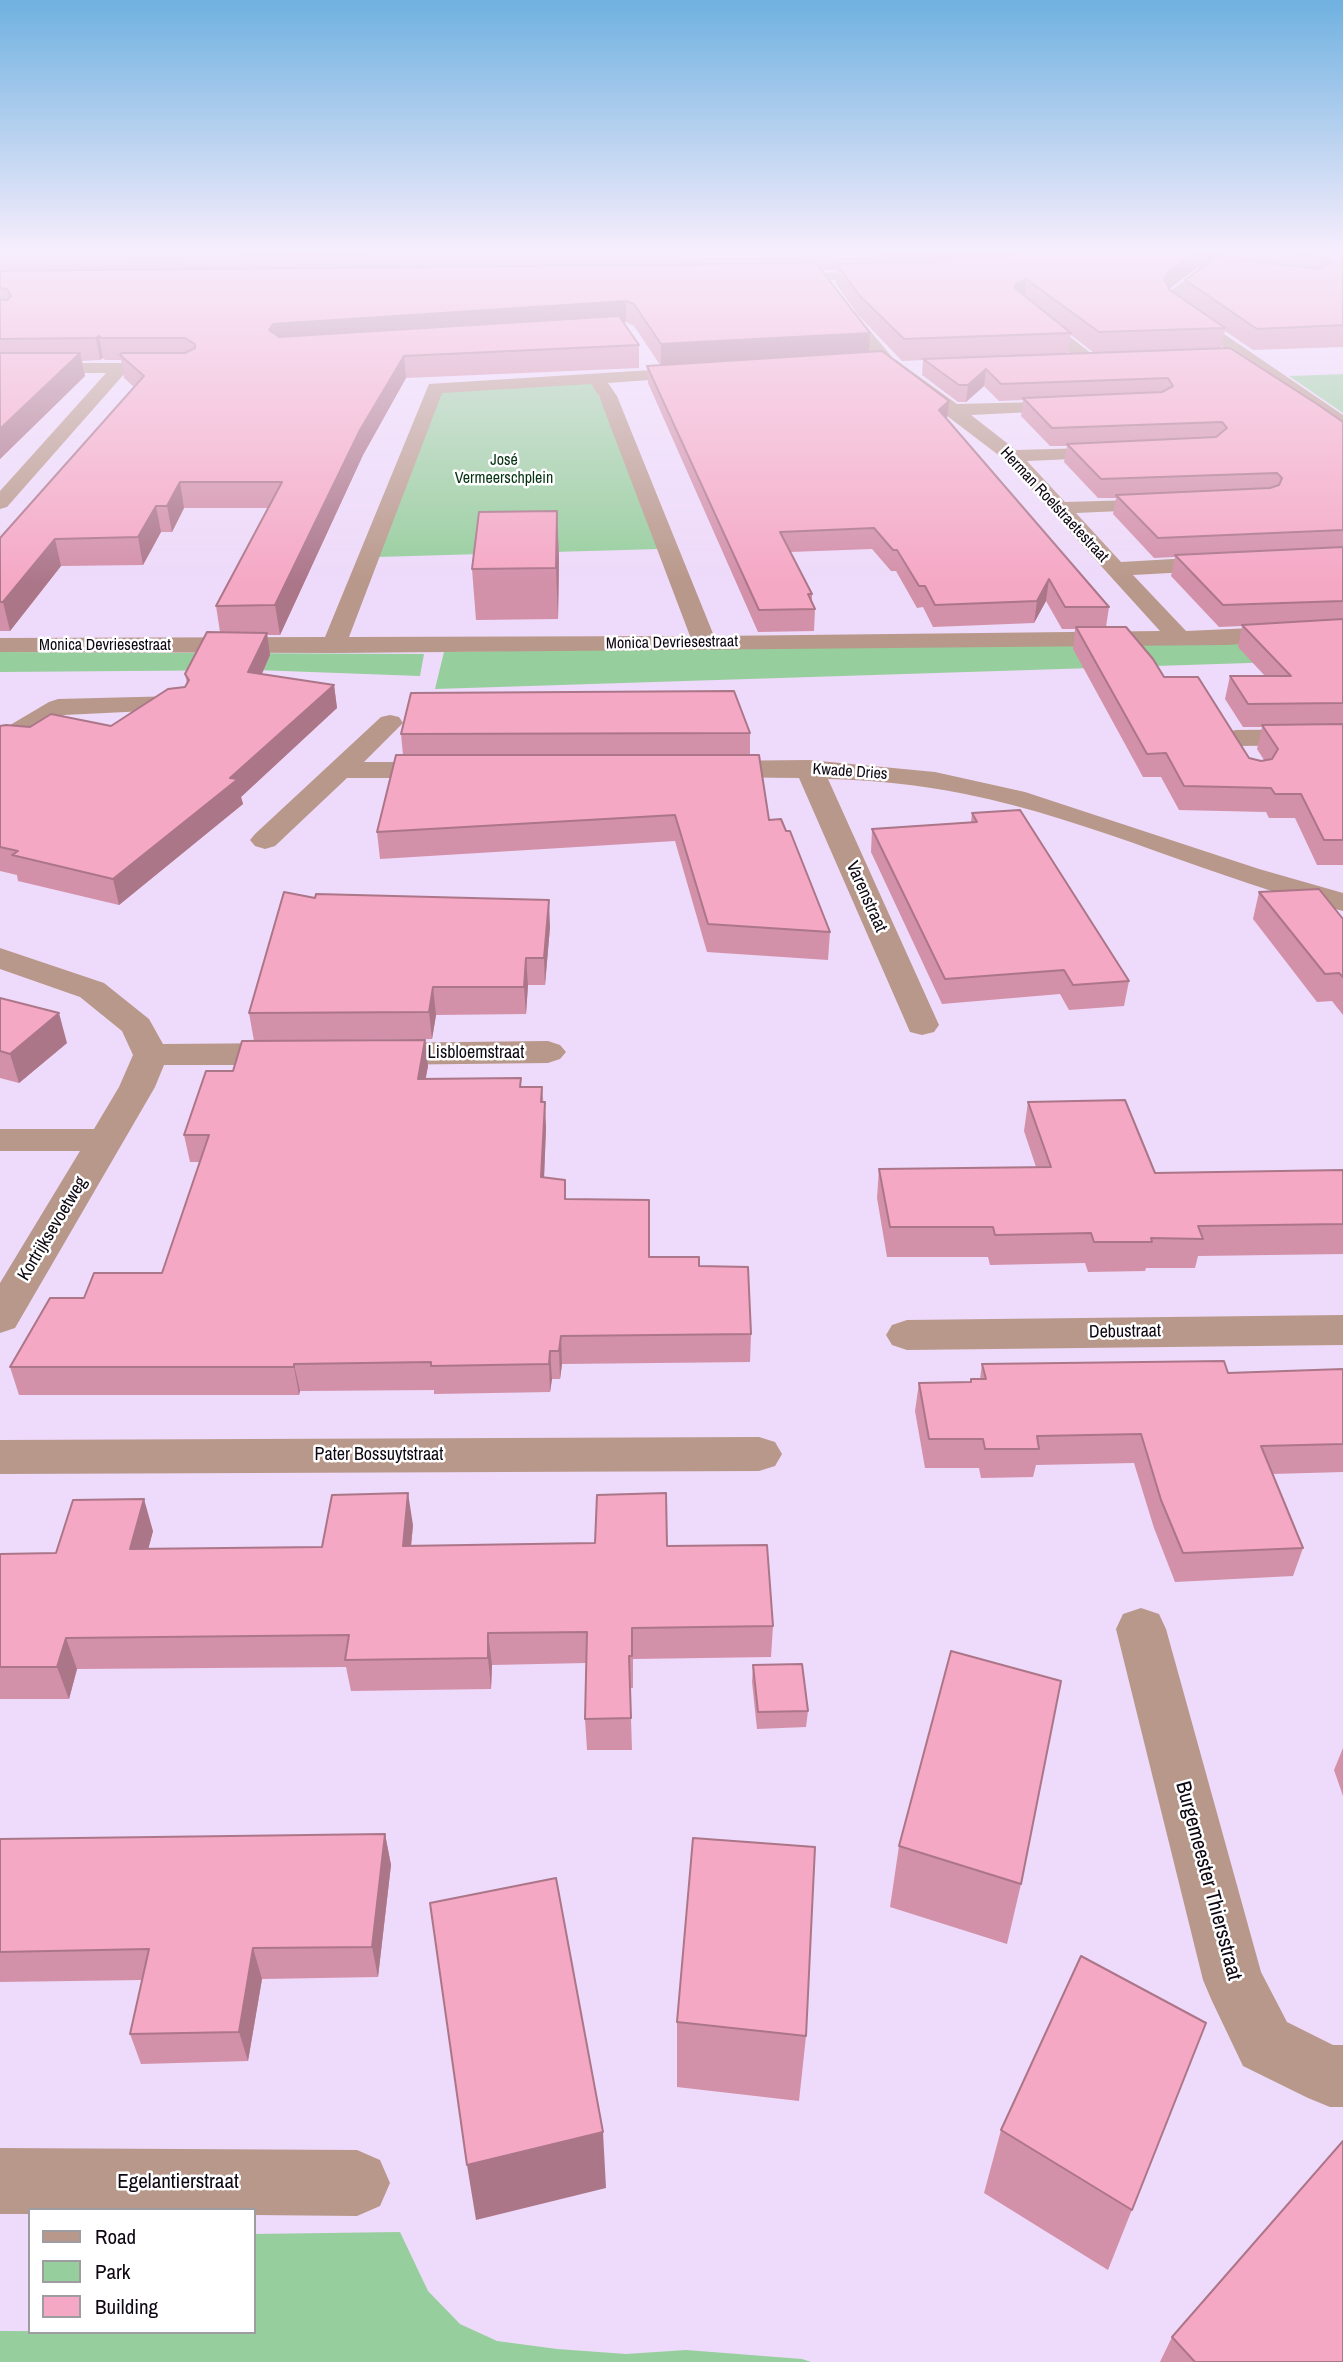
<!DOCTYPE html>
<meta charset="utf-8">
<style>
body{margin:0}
#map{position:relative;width:1343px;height:2362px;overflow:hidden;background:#eedafa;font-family:"Archivo Narrow",sans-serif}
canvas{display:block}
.legend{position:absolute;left:28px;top:2208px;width:228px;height:126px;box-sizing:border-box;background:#fff;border:2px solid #9f9ca1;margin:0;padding:9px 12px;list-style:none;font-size:21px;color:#0f0813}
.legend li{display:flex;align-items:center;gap:14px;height:35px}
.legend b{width:35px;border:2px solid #9f9ca1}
</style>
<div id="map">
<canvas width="1343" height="2362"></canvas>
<ul class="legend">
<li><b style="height:9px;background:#b8988a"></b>Road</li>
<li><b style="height:19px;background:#97ce9d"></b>Park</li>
<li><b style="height:19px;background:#f5a8c4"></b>Building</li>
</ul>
</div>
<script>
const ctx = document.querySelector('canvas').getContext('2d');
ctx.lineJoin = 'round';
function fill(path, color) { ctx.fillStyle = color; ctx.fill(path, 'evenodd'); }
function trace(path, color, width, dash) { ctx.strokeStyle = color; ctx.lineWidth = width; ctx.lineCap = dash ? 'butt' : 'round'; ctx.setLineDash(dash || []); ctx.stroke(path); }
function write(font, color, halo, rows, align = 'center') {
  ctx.font = font + ' "Archivo Narrow",sans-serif'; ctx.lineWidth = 5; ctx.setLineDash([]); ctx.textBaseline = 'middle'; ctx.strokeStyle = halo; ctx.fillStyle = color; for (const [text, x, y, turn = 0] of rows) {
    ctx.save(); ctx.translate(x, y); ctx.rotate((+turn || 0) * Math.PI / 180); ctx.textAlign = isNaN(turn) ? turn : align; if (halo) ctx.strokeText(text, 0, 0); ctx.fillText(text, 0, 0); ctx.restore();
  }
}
fill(new Path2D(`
 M1343 374V413L1289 376Z
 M593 382 633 477 659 549 377 557 440 391Z
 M1343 638V660L435 689 444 652Z
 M0 652 424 654 420 676 256 670 0 672Z
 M400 2232 428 2291 460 2324 497 2341 557 2349 626 2354 686 2350 802 2359 811 2362H0V2331L254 2332V2234Z`), '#97ce9d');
fill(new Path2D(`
 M1231 268 1236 269V275L1208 277 1178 299 1180 304 1343 415V428L1337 427 1165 306 1163 298 1165 295 1199 270Z
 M774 272 889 273 896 277 889 281 769 279V273Z
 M837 296 842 297 892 357 957 404 1080 401 1083 405 1074 410 971 415 1016 450 1125 447 1127 451 1125 455 1118 457 1027 461 1065 502 1173 499 1176 503 1173 507 1166 509 1076 513 1121 562 1225 556 1233 558 1236 563 1233 568 1225 570 1133 575 1186 631 1343 624V638L1226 645 333 653 0 652V638L325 637 429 384 699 367 705 368 707 372 705 376 608 383 617 396 714 636 1160 631 1005 460 880 365 830 300ZM591 384 599 396 690 636 349 637 442 393Z
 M1029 307 1034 309 1096 357 1098 361 1096 365H1084L1024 315 1021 312Z
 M0 363H176L184 368 176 373H125L7 507 0 509V491L106 373H0Z
 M178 696 187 699 191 704 187 709 64 715 9 748 0 750V731L49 702 58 699Z
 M390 715 399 717 403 723 364 762H444L454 764 458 770 454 776 444 778H347L275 846 265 849 255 846 250 840 255 834 381 717Z
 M1343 729V745L1236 746 1227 744 1223 738 1227 732 1236 730Z
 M809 760 935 772 1025 792 1259 869 1343 893V911C1215 880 1095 820 965 794 920 785 874 780 828 779L939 1025 934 1032 922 1035 910 1032 799 778 707 777 697 775 693 769 697 763 707 761Z
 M0 948 104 983 149 1019 163 1044 290 1043 302 1047 308 1054 302 1061 290 1065H164L155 1087 15 1328 0 1333V1283L80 1151H0V1129H94L119 1087 133 1055 122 1031 80 997 0 969Z
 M548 1041 560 1045 566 1052 560 1059 548 1063 375 1065 363 1061 357 1054 363 1047 375 1043Z
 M1343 1315V1345L907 1350 892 1345 886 1335 892 1325 907 1320Z
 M759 1437 775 1442 782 1454 775 1466 759 1471 0 1474V1440Z
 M1141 1608 1159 1614 1166 1629 1261 1972 1287 2022 1333 2045H1343V2107H1330L1308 2098 1243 2066 1212 2001 1203 1980 1116 1629 1123 1614Z
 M0 2148 357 2150 380 2160 390 2183 380 2206 357 2216 254 2215V2210H30V2214H0Z`), '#b8988a');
fill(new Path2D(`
 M0 253H1343V347L1253 350 1225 331 1221 348 1343 422V865H1317L1295 818H1269L1266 812 1179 810 1161 777H1143L1073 649 1075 629H1062L1046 601 1034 623 933 627 923 607 917 608 896 571H891L872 549 790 552 812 594V602L815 609 814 631 758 632 648 383 647 366 660 365 634 326 626 322 624 323 639 345V368L406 378 363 455 280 635H267L270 655 262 674 334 685 337 708 241 797 243 804 119 905 18 881 17 875 0 871V726L30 727 111 726 185 687 187 684 185 674 220 632 216 606 268 508H184L172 532H161L143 565 61 566 10 631H0V538L134 387 124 378 121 360H105L103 358 100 360 82 361 85 376 0 459ZM1202 267 1185 280 1181 298 1170 290 1169 289 1197 268ZM821 270H837L836 284 858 315 902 361 923 360 922 375 958 402H966L984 386 999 401 1023 400 1021 416 1050 446H1067L1064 462 1098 498H1116L1113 514 1154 558 1175 557 1171 576 1219 627 1242 626 1238 647 1265 676H1230L1225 699 1243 727H1262L1257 749 1264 760 1261 761 1249 758 1164 677 1106 627 1109 607 947 419 869 352 870 333ZM1071 335 1094 353 1068 354Z
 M557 511 559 559 558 619 476 620 472 569Z
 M750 733V755L769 820 830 932 828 960 707 952 675 841 380 859 377 832 403 755 401 734Z
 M972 813 1129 981 1124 1006 1069 1010 1060 994 942 1004 871 852 872 829 971 822Z
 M1259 892 1343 919V1015L1332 1001 1317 1002 1253 919Z
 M315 898 550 927 545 985H528L526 1014 436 1015 432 1039 254 1041 249 1013Z
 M0 998 67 1043 19 1083 0 1078Z
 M425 1040 428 1066 425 1079 522 1087H542L546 1128 544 1177 565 1180 566 1199 649 1257 699 1266 751 1334 750 1362 562 1364 560 1379H552L550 1392 434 1394V1390L300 1391 299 1395H19L10 1367 84 1298 162 1273 200 1162H190L184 1135 233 1071Z
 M1028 1102 1155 1173 1343 1170V1254L1198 1256 1195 1268H1146L1145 1271 1088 1272 1085 1263 990 1265 988 1257H887L877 1198 879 1169 1036 1167 1024 1131Z
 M982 1364 1228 1373 1343 1369V1472L1272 1474 1303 1548 1293 1576 1175 1582 1154 1528 1134 1463 1036 1465 1033 1477 981 1478 979 1468H925L915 1411 919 1383 970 1382 971 1379H980Z
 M413 1525 411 1546H667L773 1626 771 1657 633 1659V1688H630L632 1750H587L585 1719 586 1663 492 1665 491 1689 351 1691 346 1667 77 1669 69 1699H0V1554L56 1553 153 1531 148 1549 322 1547Z
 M753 1665 808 1711 806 1727 757 1729 752 1682Z
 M1343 1748V1796L1334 1770Z
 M385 1834 391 1865 378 1977 262 1979 248 2061 141 2064 130 2034 142 1980 0 1982V1839Z
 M899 1846 1021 1884 1007 1944 890 1907Z
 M677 2022 806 2036 799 2101 677 2087Z
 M1206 2023 1108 2270 984 2193 1001 2130Z
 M1172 2337 1343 2362H1160Z`), '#d390a9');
fill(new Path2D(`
 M880 253H1056L879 270Z
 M1195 253H1222L1220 264 1197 268 1163 293 1164 279 1167 273Z
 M1026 279 1024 300 1014 305 1016 284Z
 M626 301V322L276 345 269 330 273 324Z
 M870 333 869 355 661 366V344Z
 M99 336 103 358 100 360 96 338Z
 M80 353 85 376 0 459V429Z
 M404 356 406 378 363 455 280 635 275 605 360 430Z
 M986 369 984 386 966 402 968 385Z
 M949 401 947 419 939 410Z
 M180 482 184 508 172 532 167 506Z
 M156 506 161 532 143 565 138 537Z
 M557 511 559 559 558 619 556 568Z
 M55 539 61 566 10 631 3 602Z
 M1049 579 1046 601 1034 623 1037 601Z
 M267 633 270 655 252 696 248 672Z
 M334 685 337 708 241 797 243 804 119 905 113 879 230 778Z
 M549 900 550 927 545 985 544 958Z
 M526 958 528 985 526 1014 524 987Z
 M433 987 436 1015 432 1039 429 1012Z
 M59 1013 67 1043 19 1083 10 1054Z
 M425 1040 428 1066 421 1106 418 1079Z
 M545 1102 546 1128 543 1204 541 1177Z
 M561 1336 562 1364 560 1379 559 1351Z
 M550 1351 552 1379 550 1392 549 1364Z
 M294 1364 300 1391 299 1395 294 1367Z
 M408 1493 413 1525 408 1577 403 1546Z
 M144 1499 153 1531 140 1581 130 1549Z
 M488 1633 492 1665 491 1689 488 1658Z
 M66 1638 77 1669 69 1699 57 1667Z
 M385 1834 391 1865 378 1977 372 1947Z
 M253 1948 262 1979 248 2061 239 2032Z
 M603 2132 606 2188 476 2220 467 2165Z`), '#ac7689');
const building = new Path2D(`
 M0 253H452L0 259Z
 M1025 253H1195L1167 273 1164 279 1170 290 1225 328 1099 332 1026 279 1016 284 1015 288 1071 333 904 339 859 295 837 264 923 262 1002 257Z
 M1290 253H1343V325L1257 329 1185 280 1212 260 1224 258 1320 269 1330 263 1325 257Z
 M816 263 870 333 661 344 634 304 626 301 273 324 269 330 279 337 619 316 639 345 404 356 360 430 275 605 216 606 282 482H180L167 506H156L138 537 55 539 3 602H0V538L144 376 120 355 122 353H185L195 348V344L185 338H101L99 336 96 338 0 339V300H7L11 296 7 289 0 288V271Z
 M1230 348 1317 404 1343 422V530L1158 538 1116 495 1270 488 1279 485 1282 478 1277 473 1101 479 1067 444 1216 437 1227 428 1222 422 1052 428 1023 398 1162 392 1173 386 1168 378 1001 384 986 369 968 385H959L923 359Z
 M882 351 949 401 939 410 1109 607H1065L1049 579 1037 601 935 605 925 586H919L897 550H893L874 528 780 532 812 594H808L815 609 759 610 647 366Z
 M0 353H80L0 429Z
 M557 511 556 568 472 569 479 512Z
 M1343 547V601L1223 605 1175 555Z
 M1343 619V703L1248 704 1230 676H1291L1242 625Z
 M1076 627H1126L1153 659 1164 677H1198L1249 758 1261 761 1272 759 1278 749 1262 725 1343 724V840H1324L1301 794H1275L1271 788 1184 786 1166 753 1147 754Z
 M207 632 267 633 248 672 334 685 230 778 238 779 113 879 12 855 18 851 0 847V726L6 725 30 727 51 714 111 726 168 689 185 687 189 680 185 674Z
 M734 691 750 733 401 734 411 693Z
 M396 755H759L769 820 781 819 786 831H790L830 932 708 924 675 815 377 832Z
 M1020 810 1129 981 1073 985 1064 970 945 979 872 829 977 822 972 813Z
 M1319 889 1343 919V977L1339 973 1325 974 1259 892Z
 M284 892 315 898 316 894 549 900 544 958H526L524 987H433L429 1012 249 1013Z
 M0 998 59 1013 10 1054 0 1051Z
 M425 1040 418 1079 521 1078 520 1087H542L541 1102H545L541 1177 565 1180V1199L649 1200V1257H699V1266L748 1267 751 1334 561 1336 559 1351H550L549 1364 431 1366V1362L294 1364V1367H10L50 1298H84L94 1273H162L209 1135H184L206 1071H233L242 1041Z
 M1125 1100 1155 1173 1343 1170V1224L1198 1226 1203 1239 1151 1238 1152 1242H1094L1091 1233 995 1235 993 1227H890L879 1169 1051 1167 1028 1102Z
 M1224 1361 1228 1373 1343 1369V1444L1261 1446 1303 1548 1183 1553 1161 1500 1141 1434 1037 1436 1039 1449H985L983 1439H929L919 1383 971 1382V1379H986L982 1364Z
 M408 1493 403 1546 595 1543 597 1495 666 1493 667 1546 767 1545 773 1626 632 1628V1656H629L631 1718 585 1719 587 1632 488 1633V1658L345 1660 349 1635 66 1638 57 1667H0V1554L56 1553 73 1500 144 1499 130 1549 322 1547 332 1495Z
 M951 1651 1061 1681 1021 1884 899 1846Z
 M802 1664 808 1711 758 1712 753 1665Z
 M385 1834 372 1947 253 1948 239 2032 130 2034 149 1949 0 1952V1839Z
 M693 1838 815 1847 806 2036 677 2022Z
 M556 1878 603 2132 467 2165 430 1903Z
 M1081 1956 1206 2023 1132 2210 1001 2130Z
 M1343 2141V2362H1195L1172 2337Z`);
fill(building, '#f5a8c4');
trace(building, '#ac7689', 2);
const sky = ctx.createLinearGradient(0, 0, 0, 583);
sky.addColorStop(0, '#6fb1e0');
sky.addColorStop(0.43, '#f7eefd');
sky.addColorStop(1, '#f7eefd00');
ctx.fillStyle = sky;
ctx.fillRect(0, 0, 1343, 583);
write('16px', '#063412', '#fff', [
 ["José",504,461],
 ["Vermeerschplein",504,479]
]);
write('16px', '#0f0813', '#fff', [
 ["Herman Roelstraetestraat",1054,505,47],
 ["Monica Devriesestraat",672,643,-1],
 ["Monica Devriesestraat",105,646],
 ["Kwade Dries",850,772,4]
]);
write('18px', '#0f0813', '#fff', [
 ["Varenstraat",866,897,66],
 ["Lisbloemstraat",476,1053],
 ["Kortrijksevoetweg",53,1229,-59],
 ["Debustraat",1125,1332,-1],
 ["Pater Bossuytstraat",379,1455]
]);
write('21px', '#0f0813', '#fff', [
 ["Burgemeester Thiersstraat",1208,1881,75],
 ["Egelantierstraat",178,2182]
]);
</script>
